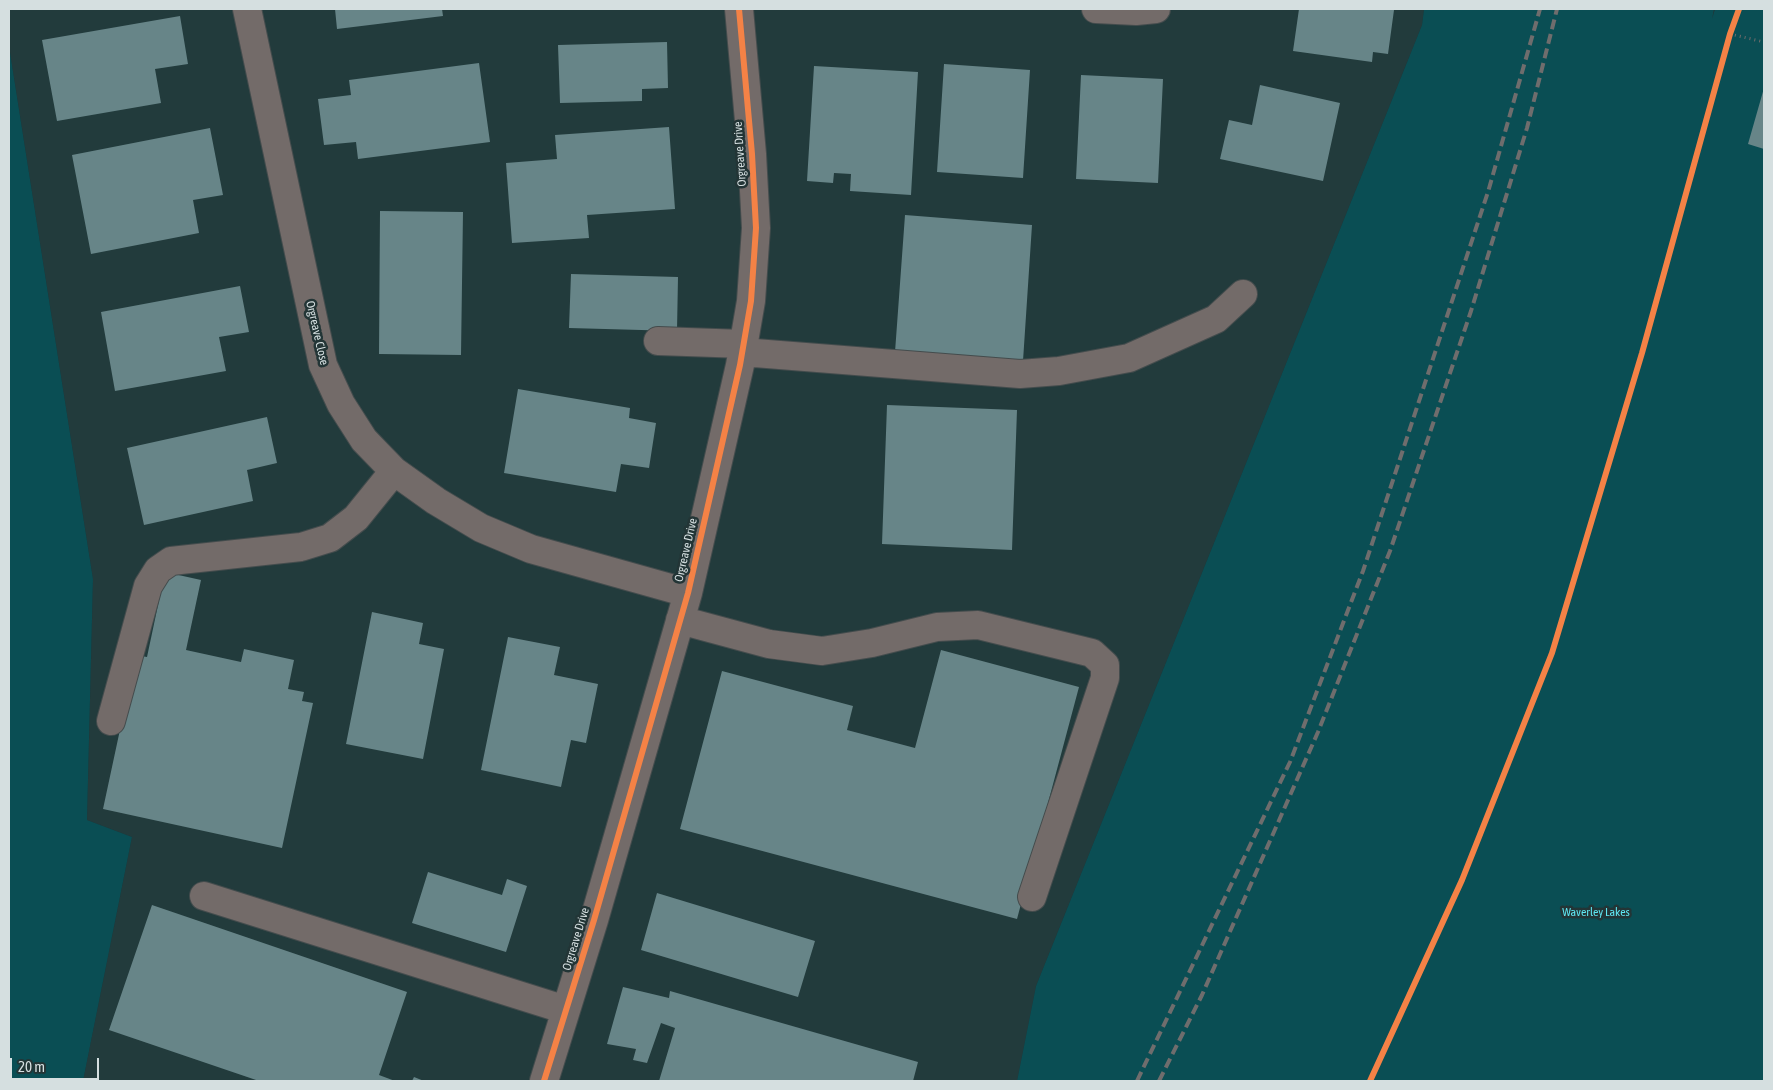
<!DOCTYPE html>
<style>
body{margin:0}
#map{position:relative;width:1773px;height:1090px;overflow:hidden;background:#273132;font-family:"Asap Condensed",sans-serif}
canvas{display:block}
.frame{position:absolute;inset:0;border:10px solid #d5dfe0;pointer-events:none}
.scale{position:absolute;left:10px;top:1058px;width:89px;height:22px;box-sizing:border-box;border:2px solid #d5dfe0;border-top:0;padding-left:6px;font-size:15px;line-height:18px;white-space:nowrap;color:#d5dfe0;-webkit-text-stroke:4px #233536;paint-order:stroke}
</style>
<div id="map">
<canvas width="1773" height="1090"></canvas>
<div class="frame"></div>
<div class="scale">20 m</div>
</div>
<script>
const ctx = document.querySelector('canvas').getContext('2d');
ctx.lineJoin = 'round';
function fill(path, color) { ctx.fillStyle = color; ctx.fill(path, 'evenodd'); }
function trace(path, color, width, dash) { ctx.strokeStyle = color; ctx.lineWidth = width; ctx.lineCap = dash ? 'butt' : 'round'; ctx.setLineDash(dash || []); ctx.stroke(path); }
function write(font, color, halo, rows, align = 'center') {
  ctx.font = font + ' "Asap Condensed",sans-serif'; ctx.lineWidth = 5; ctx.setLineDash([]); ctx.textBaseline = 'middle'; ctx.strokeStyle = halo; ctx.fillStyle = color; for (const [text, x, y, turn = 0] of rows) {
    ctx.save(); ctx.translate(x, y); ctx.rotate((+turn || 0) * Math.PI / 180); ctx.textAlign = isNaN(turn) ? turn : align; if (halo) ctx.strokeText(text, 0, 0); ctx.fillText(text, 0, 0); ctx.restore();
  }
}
fill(new Path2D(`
 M9 9H1424L1422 25 1036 986 1017 1081H83L132 837 87 820 93 579 9 46Z`), '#223b3c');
fill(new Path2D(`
 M1424 9H1714L1712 19 1715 9H1764V1081H1017L1036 986 1422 25Z
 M9 46 93 579 87 820 132 837 83 1081H9Z`), '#0a4e54');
fill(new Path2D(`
 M335 9H442L443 16 337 29Z
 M1299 9 1394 10 1388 54 1373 52 1372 62 1293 51Z
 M180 16 188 64 155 69 161 103 57 121 42 40Z
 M667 42 668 88 642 89V101L560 103 558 45Z
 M479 63 490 142 358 159 356 142 324 145 318 99 351 95 349 80Z
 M944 64 1030 70 1023 178 937 172Z
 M814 66 918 72 911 195 850 191 851 174 834 173 833 183 807 181Z
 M1081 75 1163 79 1158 183 1076 179Z
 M1260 85 1340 103 1323 181 1220 159 1229 120 1252 125Z
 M1764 88V149L1748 144Z
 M669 127 675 209 587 215 589 238 512 243 506 163 557 159 555 135Z
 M210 128 223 195 193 200 199 233 91 254 72 155Z
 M380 211 463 212 461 355 379 354Z
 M905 215 1032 225 1023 361 895 352Z
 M571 274 678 277 677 331 569 328Z
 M240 286 249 332 219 337 226 371 115 391 101 312Z
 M518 389 630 408 629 418 656 423 649 468 621 464 616 492 504 473Z
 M887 405 1017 410 1012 550 882 544Z
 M267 417 277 463 247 470 253 501 144 525 127 448Z
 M165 572 201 580 186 650 241 662 244 649 294 660 288 689 304 692 302 701 313 703 282 848 103 809 136 655 147 657Z
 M372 612 423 623 419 644 444 649 423 759 346 744Z
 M508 637 560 647 554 675 598 684 586 743 571 740 561 787 481 770Z
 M941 650 1079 687 1017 919 680 829 722 671 853 706 847 730 915 748Z
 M428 872 502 895 507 879 527 886 506 952 412 923Z
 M657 893 815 941 798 997 641 950Z
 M152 905 407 992 379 1075 395 1081H259L109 1030Z
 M623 987 669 998 670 991 918 1062 913 1081H659L675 1028 661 1023 647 1063 633 1060 636 1049 607 1044Z
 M414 1077 424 1081H412Z`), '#678588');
const minor = new Path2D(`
 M247 9 323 365 341 404 364 440 394 471 436 501 481 528 531 549 688 593
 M1096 9 1136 11 1156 9
 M658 341 744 344
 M742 352 1020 374 1059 371 1129 358 1216 319 1243 294
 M680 620 769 644 822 651 872 643 937 627 978 625 1092 653 1105 665V678L1032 897
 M111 721 148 586 158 570 171 561 301 547 330 538 356 518 394 471
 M204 896 566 1010
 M544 1081 594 920 688 593 740 365 751 301 756 228 752 154 739 9`);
trace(minor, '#444c4d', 30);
trace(new Path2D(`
 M1730 34 1764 42`), '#6f6c6b', 3, [1, 4]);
trace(minor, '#736b69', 28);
trace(new Path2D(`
 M1137 1081 1290 762 1363 571 1488 192 1540 9
 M1159 1081 1202 995 1318 732 1390 551 1471 311 1527 128 1557 9`), '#6f6d6d', 4, [10, 5]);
trace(new Path2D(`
 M544 1081 594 920 688 593 740 365 751 301 756 228 752 154 739 9
 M1370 1081 1462 880 1552 653 1642 353 1730 34 1739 9`), '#f48246', 6);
write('12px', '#d5dfe0', '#233536', [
 ["Orgreave Drive",740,154,-94],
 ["Orgreave Close",317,333,77],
 ["Orgreave Drive",686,550,-77],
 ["Orgreave Drive",576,939,-73]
]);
write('12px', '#5ee7f2', '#233536', [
 ["Waverley Lakes",1596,912]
]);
</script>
